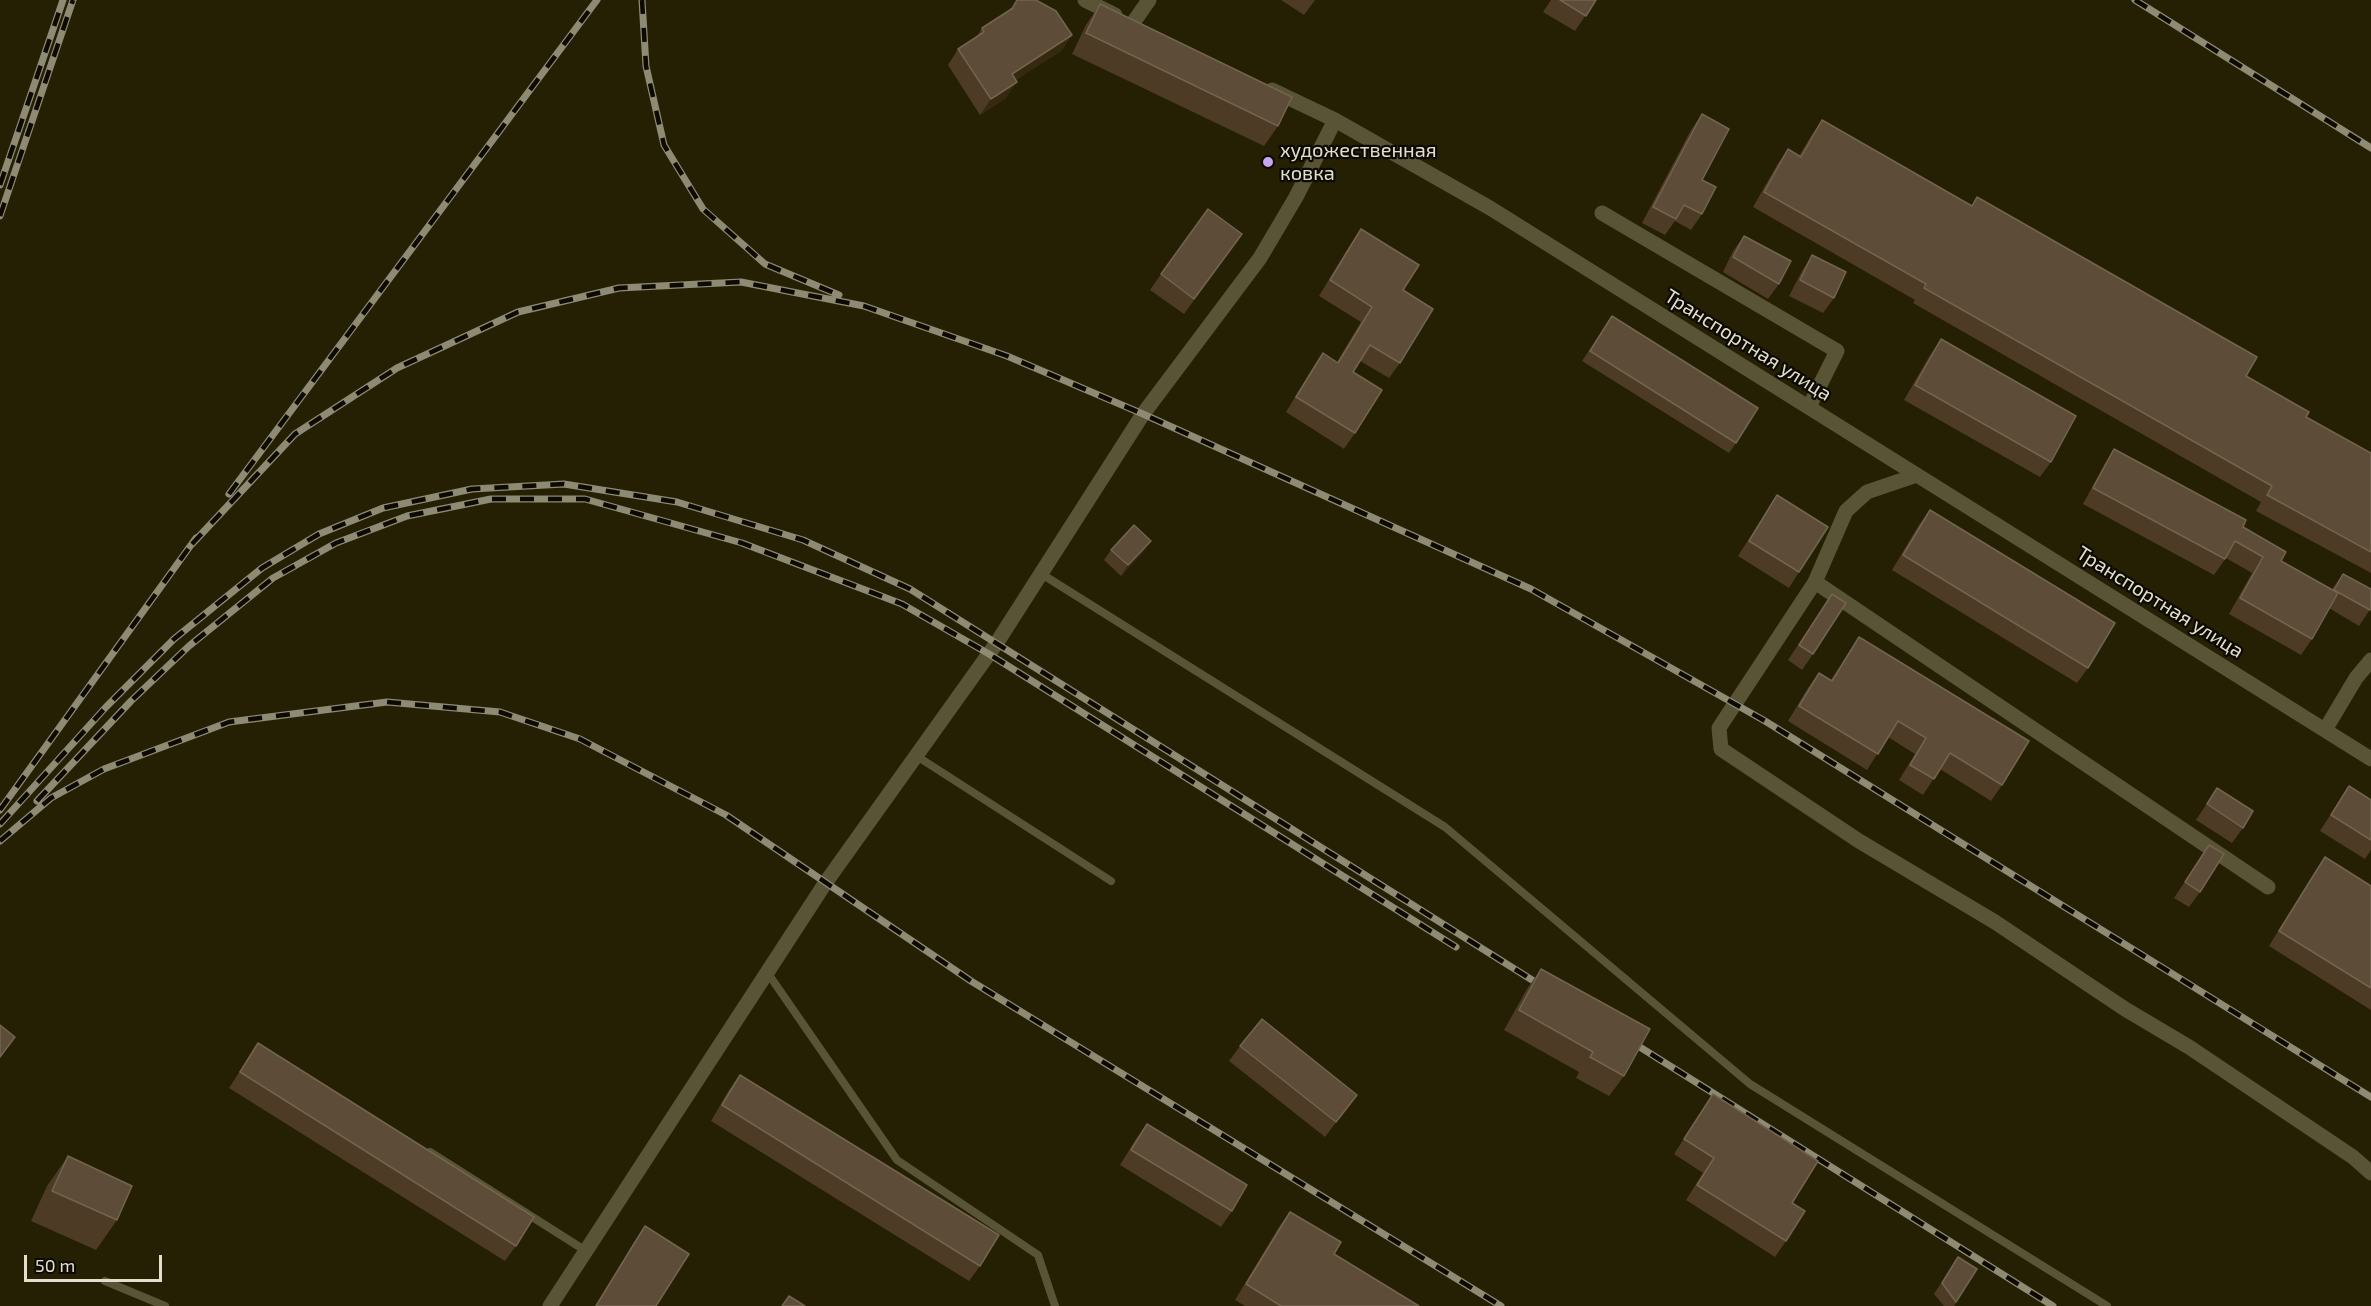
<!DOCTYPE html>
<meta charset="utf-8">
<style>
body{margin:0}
#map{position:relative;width:2371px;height:1306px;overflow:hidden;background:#252003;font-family:"Exo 2",sans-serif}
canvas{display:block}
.scale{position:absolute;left:24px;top:1255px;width:138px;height:27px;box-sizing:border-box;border:3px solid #e2dfce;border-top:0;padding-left:8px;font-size:18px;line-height:21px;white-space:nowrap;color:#e2dfce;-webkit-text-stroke:4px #0c0a02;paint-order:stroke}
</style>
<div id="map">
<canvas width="2371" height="1306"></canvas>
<div class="scale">50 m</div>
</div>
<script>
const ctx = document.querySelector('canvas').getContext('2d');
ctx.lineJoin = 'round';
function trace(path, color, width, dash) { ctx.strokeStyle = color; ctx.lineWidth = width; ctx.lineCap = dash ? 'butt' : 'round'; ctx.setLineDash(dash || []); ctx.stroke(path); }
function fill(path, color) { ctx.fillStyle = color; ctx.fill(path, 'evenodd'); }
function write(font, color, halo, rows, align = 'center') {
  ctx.font = font + ' "Exo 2",sans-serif'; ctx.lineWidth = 4.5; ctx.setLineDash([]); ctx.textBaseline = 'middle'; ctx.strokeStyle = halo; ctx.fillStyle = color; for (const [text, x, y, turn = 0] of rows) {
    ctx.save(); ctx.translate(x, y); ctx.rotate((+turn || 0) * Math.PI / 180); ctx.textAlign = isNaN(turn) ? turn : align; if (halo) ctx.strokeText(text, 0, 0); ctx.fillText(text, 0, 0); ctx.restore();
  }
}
trace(new Path2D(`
 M1040 573 1445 827 1750 1084 2107 1306
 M915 755 1111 881
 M767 972 897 1160 1038 1255 1055 1306
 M430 1152 586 1251
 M105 1281 165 1306`), '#595436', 8);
trace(new Path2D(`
 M1085 0 1115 15
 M1133 23 1149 0
 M1272 90 1335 120 1490 208 2371 759
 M1602 213 1837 351 1809 407
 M1917 475 1867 492 1846 511 1815 582 1719 728 1721 749 1859 841 1995 922 2125 1009 2189 1047 2353 1157 2371 1173
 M1815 582 2268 887
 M2325 730 2356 678 2371 660
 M550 1306 826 882 996 644 1143 414 1260 258 1296 197 1335 120`), '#595436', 15);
const rail = new Path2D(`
 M642 0 646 66 664 145 703 209 765 264 839 295
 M2135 0 2371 148
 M0 185 63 0
 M0 216 73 0
 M229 494 597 0
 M192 544 295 434 397 368 518 312 619 288 741 282 864 306 1007 356 1143 414 1531 589 1765 721 2371 1097
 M37 801 131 701 189 646 273 578 336 543 407 516 491 499H585L742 543 902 604 989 654 1456 947
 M0 810 196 538
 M0 824 106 707 174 639 262 568 319 534 383 508 472 489 564 484 677 502 803 540 910 589 1548 990
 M0 841 51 798 104 769 229 722 387 702 500 712 580 739 726 815 971 981 1501 1306
 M1627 1039 2053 1306`);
trace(rail, '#8e8a74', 7);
trace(rail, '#0c0a02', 4.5, [14]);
fill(new Path2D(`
 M1016 0H1036L1072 35 1061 51 1015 80 1006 98 980 115 948 65 958 49 975 39 982 28 1009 11Z
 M1281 0H1315L1304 15Z
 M1551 0H1596L1575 31 1543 12Z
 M1100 4 1278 126 1264 146 1072 54 1086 25Z
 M1702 114V214L1691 230 1675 221 1665 235 1642 223 1691 130Z
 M1822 120 1971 206 1977 197 2246 376 2306 417 2371 453V573L2256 511 2261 502 1913 303 1915 300 1753 207 1777 165 1788 149 1799 156 1811 136Z
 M1361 229 1403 290 1400 363 1389 378 1360 361 1353 372 1355 433 1344 449 1286 412 1312 369 1323 353 1337 362 1361 322 1319 296 1350 245Z
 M1242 234 1184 314 1150 290 1161 274Z
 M1744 236 1779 284 1768 299 1723 272 1733 251Z
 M1812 255 1834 298 1823 313 1789 296 1802 271Z
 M1612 316 1736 443 1729 453 1582 361Z
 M1941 339 2051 462 2040 477 1904 400 1930 355Z
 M2114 449 2243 527 2281 561 2332 589 2343 574 2371 608 2359 626 2329 608 2312 639 2301 655 2229 614 2252 573 2226 558 2214 575 2083 504 2104 465Z
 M1777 495 1799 572 1789 588 1738 556Z
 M1930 510 2088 668 2077 683 1892 570 1919 525Z
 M1111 550 1144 551 1121 576 1104 560Z
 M1832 594 1813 654 1802 670 1788 660Z
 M1859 637 2002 785 1991 801 1940 769 1923 795 1899 780 1915 754 1888 737 1867 770 1788 721 1808 688 1819 673 1831 680Z
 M2349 786 2371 800V850L2365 859 2320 831Z
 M2217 788 2243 828 2232 843 2196 820Z
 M2209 845 2200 892 2189 907 2174 898Z
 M2325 857 2371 886V1010L2269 946 2314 873Z
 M1541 969 1624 1076 1609 1096 1576 1078 1579 1072 1504 1030 1527 989Z
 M258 1043 516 1246 505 1261 229 1088Z
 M1240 1046 1357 1095 1325 1137 1229 1061Z
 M740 1075 980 1266 969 1281 711 1121 729 1090Z
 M1713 1094 1792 1203 1786 1241 1775 1257 1686 1200 1703 1173 1674 1154Z
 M1147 1124 1232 1211 1221 1227 1120 1165 1136 1139Z
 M68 1156 117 1220 96 1250 31 1221 47 1186Z
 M1290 1212 1334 1254 1419 1306H1245L1235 1300 1279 1227Z
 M645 1226 656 1306H595L634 1242Z
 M1958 1257 1977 1269 1954 1306H1944L1934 1294Z`), '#4d3b26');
fill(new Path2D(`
 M1072 35 1061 51 1001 90 1012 74Z
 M1017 82 1006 98 980 115 991 99Z
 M1151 541 1144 551 1121 576 1128 565Z`), '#362910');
const building = new Path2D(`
 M1017 0H1036L1056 11 1072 35 1012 74 1017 82 991 99 958 49 984 32 982 28 1013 8Z
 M1560 0H1596L1586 16Z
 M1100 4 1292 97 1278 126 1086 33Z
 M1702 114 1729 129 1702 180 1716 187 1702 214 1684 205 1676 219 1653 207Z
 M1822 120 1972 206 1977 197 2257 357 2246 376 2309 412 2306 417 2371 453V552L2267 495 2272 486 1924 288 1926 284 1764 192 1788 149 1801 157Z
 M1208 209 1242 234 1194 299 1161 274Z
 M1361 229 1419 265 1403 290 1433 309 1400 363 1370 345 1353 372 1382 390 1355 433 1296 397 1323 353 1338 363 1372 307 1330 280Z
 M1744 236 1791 261 1779 284 1733 257Z
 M1812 255 1846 272 1834 298 1800 280Z
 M1612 316 1758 408 1736 443 1590 351Z
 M1941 339 2076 416 2051 462 1915 385Z
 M2114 449 2246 520 2243 527 2286 552 2281 561 2338 593 2312 639 2240 598 2263 557 2235 541 2225 559 2093 488Z
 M1777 495 1828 527 1799 572 1749 541Z
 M1930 510 2115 623 2088 668 1903 555Z
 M1134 525 1151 541 1128 565 1111 550Z
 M2343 574 2371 589V608L2370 610 2334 590Z
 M1832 594 1846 603 1813 654 1799 645Z
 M1859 637 2029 741 2002 785 1950 753 1934 779 1910 765 1926 738 1898 721 1878 754 1799 706 1819 673 1832 681Z
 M2349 786 2371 800V840L2331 815Z
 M2217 788 2253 811 2243 828 2207 804Z
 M2209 845 2224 854 2200 892 2185 882Z
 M2325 857 2371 886V988L2279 931Z
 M1541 969 1650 1029 1624 1076 1590 1057 1593 1052 1519 1010Z
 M1262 1019 1357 1095 1336 1122 1240 1046Z
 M0 1025 15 1037 0 1057Z
 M258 1043 534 1217 516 1246 240 1072Z
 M740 1075 999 1235 980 1266 722 1105Z
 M1713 1094 1818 1161 1792 1203 1805 1211 1786 1241 1697 1185 1714 1158 1684 1139Z
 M1147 1124 1247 1185 1232 1211 1131 1150Z
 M68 1156 132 1186 117 1220 52 1191Z
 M1290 1212 1341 1242 1334 1254 1419 1306H1281L1246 1284Z
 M645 1226 689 1254 656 1306H596Z
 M1958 1257 1977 1269 1956 1302 1942 1283Z
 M789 1296 805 1306H782Z`);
fill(building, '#5d4d38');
trace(building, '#72644f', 1.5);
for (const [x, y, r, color] of [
 [1268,162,6,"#c7a6ef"]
]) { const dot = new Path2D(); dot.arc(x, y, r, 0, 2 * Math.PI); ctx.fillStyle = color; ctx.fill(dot); trace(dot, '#0c0a02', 2); }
write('20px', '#e2dfce', '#0c0a02', [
 ["художественная",1280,150],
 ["ковка",1280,173]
], 'left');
write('20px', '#e2dfce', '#0c0a02', [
 ["Транспортная улица",1748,345,32],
 ["Транспортная улица",2160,602,32]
]);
</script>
